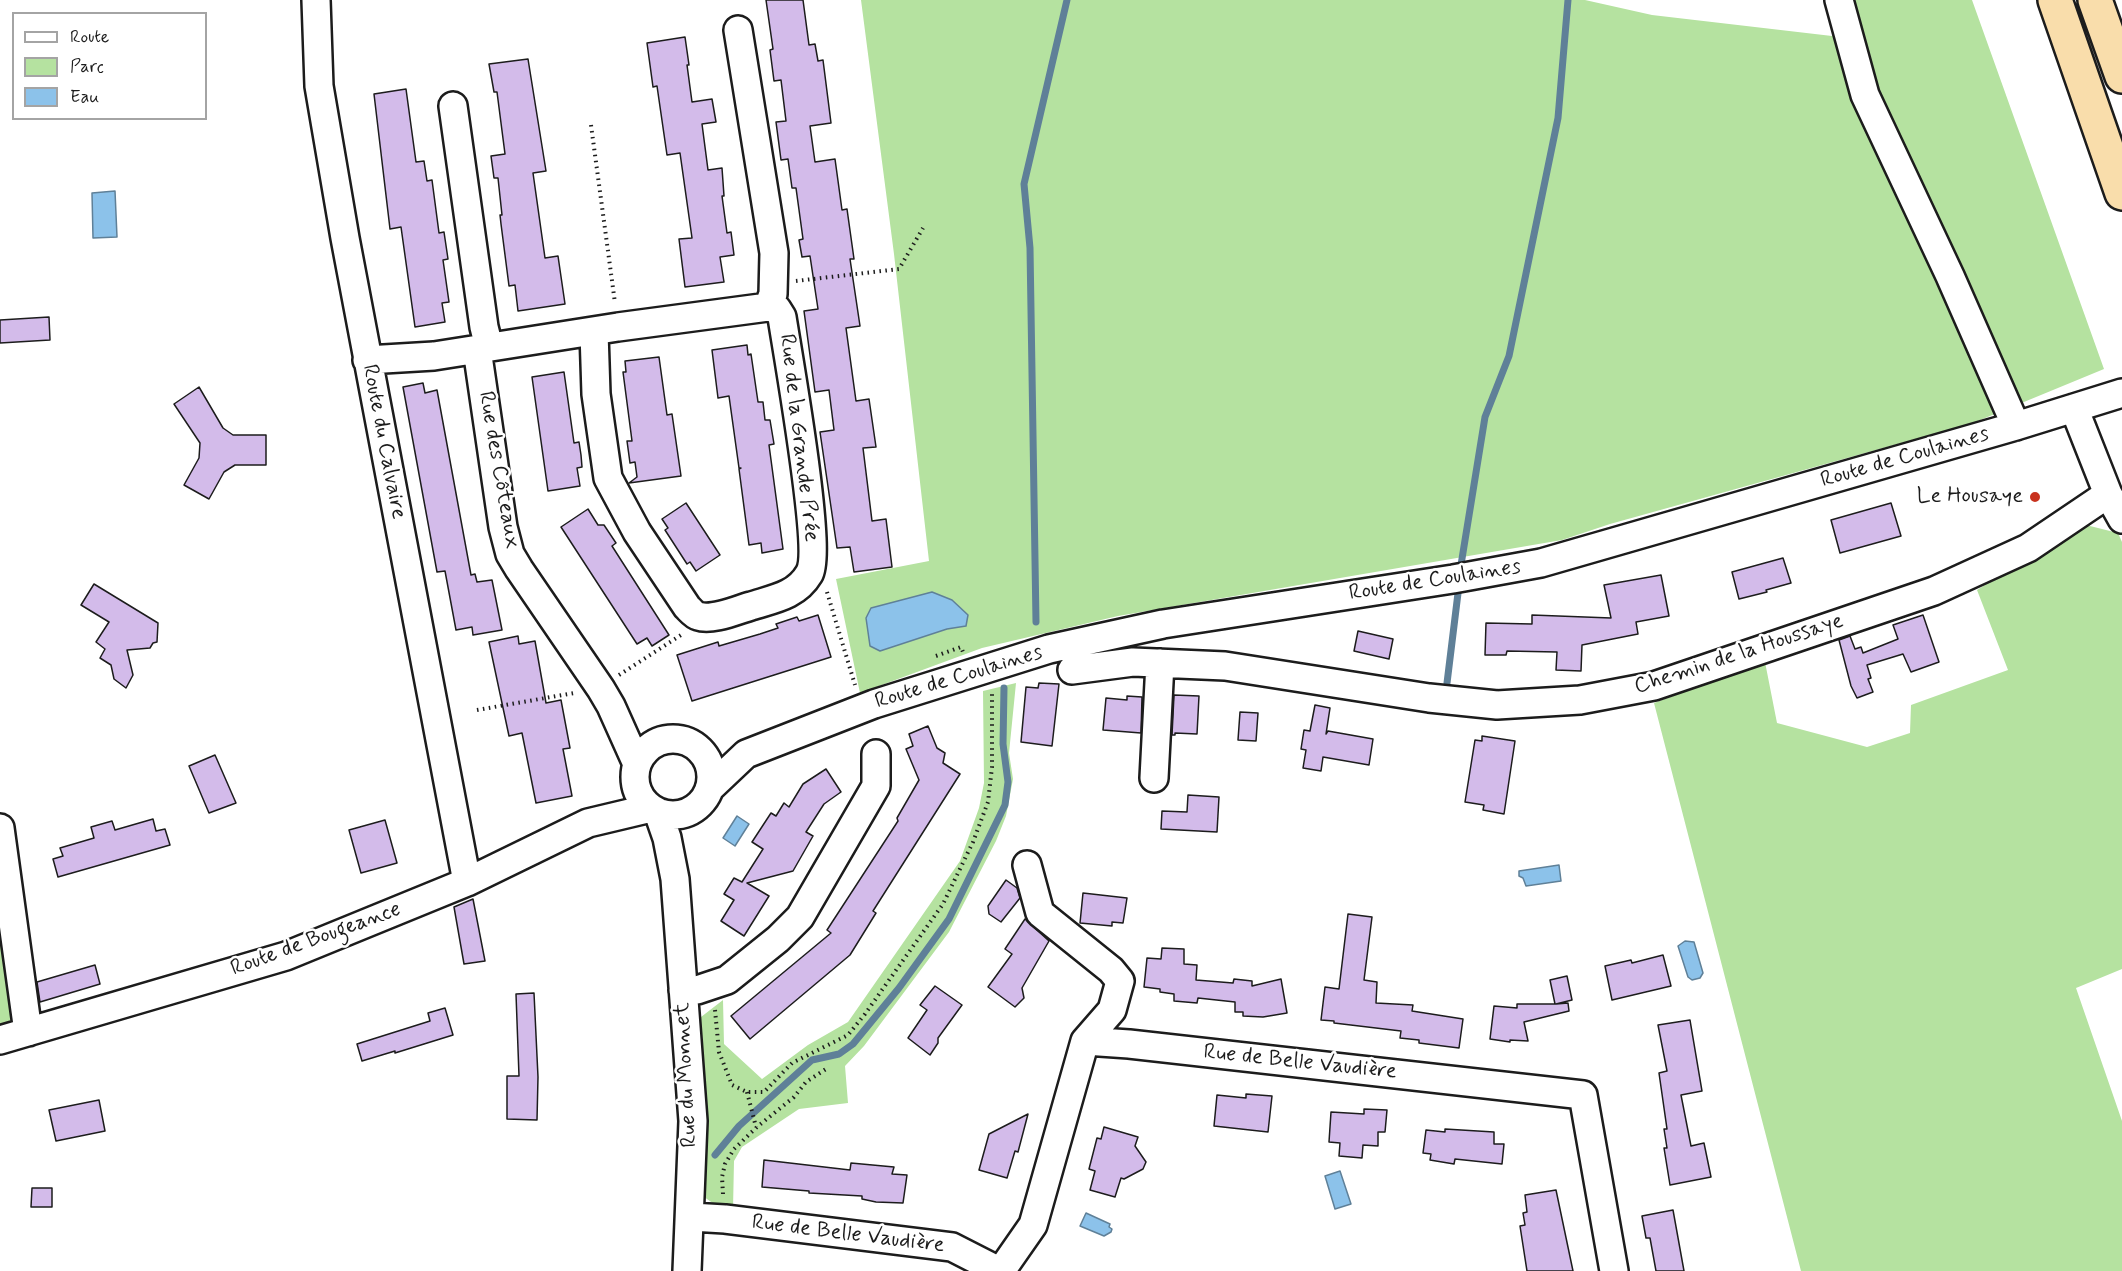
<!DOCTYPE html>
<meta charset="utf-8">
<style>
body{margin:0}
#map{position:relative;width:2122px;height:1271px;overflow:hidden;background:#fff;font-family:Mynerve,sans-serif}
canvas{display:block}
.legend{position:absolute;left:12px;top:12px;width:195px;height:108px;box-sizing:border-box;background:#fff;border:2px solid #a4a4a4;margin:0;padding:8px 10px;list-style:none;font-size:18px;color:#1c1c1c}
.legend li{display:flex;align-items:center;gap:12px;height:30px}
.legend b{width:30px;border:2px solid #a4a4a4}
</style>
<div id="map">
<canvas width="2122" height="1271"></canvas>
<ul class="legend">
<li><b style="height:8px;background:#fff"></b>Route</li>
<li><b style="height:16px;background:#b5e2a0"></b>Parc</li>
<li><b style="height:16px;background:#8cc2ea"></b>Eau</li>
</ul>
</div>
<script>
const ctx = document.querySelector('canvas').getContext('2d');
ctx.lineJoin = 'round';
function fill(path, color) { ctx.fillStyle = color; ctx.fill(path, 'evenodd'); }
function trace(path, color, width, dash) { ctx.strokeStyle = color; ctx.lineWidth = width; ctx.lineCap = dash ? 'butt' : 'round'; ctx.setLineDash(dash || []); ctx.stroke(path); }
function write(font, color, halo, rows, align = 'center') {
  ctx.font = font + ' Mynerve,sans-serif'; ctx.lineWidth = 5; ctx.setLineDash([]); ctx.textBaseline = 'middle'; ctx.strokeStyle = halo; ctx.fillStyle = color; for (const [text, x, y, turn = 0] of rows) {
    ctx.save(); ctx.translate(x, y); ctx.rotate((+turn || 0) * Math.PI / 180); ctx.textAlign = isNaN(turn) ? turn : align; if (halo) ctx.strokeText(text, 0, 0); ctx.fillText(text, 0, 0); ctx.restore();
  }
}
fill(new Path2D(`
 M861 0H1585L1652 15 1832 36 1830 0H1972L2104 369 1973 423 1610 524 1562 540 1118 616 982 648 860 693 836 579 929 561 894 254Z
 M2082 524 2118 533 2122 542V969L2076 988 2122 1121V1271H1801L1654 703 1765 662 1777 723 1867 747 1910 733 1911 705 2008 670 1977 590Z
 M1016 683 1009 753 1013 779 1006 816 996 841 949 932 864 1046 845 1066 848 1103 799 1109 742 1147 734 1161 733 1209 714 1204 700 1194 693 1036 701 1017 723 1000 724 1044 762 1079 808 1045 848 1022 960 861 979 808 984 783 983 691Z
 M0 939 17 1020 0 1026Z`), '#b5e2a0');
const water = new Path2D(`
 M115 191 117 237 93 238 92 193Z
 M932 592 952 600 968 615 966 626 947 629 880 651 870 646 866 618 871 608Z
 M737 816 749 824 735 846 723 838Z
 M1559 865 1561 881 1526 886 1523 878 1519 876V871Z
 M1685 941 1694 942 1703 973 1700 978 1692 980 1688 977 1678 946Z
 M1340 1171 1351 1204 1335 1209 1325 1176Z
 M1086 1213 1110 1224 1109 1227 1112 1229 1111 1232 1104 1236 1080 1226Z`);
fill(water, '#8cc2ea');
trace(water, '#5f8098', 1.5);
trace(new Path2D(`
 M1460 571 1485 417 1509 356 1558 118 1568 0
 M1036 622 1030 248 1024 184 1067 0
 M1447 683 1459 585
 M715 1155 739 1126 812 1060 839 1054 853 1044 899 988 949 919 1005 805 1008 782 1003 744 1004 688`), '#5f8098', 7);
const building = new Path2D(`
 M766 0H803L809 45 815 44 818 61 823 60 831 123 810 126 815 162 835 159 842 210 847 209 854 259H850L860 326 846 328 856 401 869 399 876 447 863 448 872 521 886 519 892 567 854 572 850 547 837 548 820 432 834 430 829 390 815 392 804 311 818 309 810 256 802 257 799 240 803 239 796 188H792L788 159 781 160 776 122 786 121 781 80 774 81 770 50 773 49Z
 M685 37 689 65H687L692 102 712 99 716 122 702 124 708 170 722 168 724 196H722L727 233 731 232 734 255 720 257 724 282 685 287 679 239 692 238 680 153 667 155 657 86 653 87 647 43Z
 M528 59 546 171 533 173 545 258 558 256 565 304 518 311 515 285 509 286 501 224 500 215H502L498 178H494L491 156 505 154 497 92H494L489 64Z
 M406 89 416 162 424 161 427 181 432 180 439 233 444 232 448 259 443 260 449 302 442 303 445 322 415 327 401 227 390 229 374 94Z
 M49 317 50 340 0 343V320Z
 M747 345 748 355 751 354 758 402H763L765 420H770L774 444 769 445 783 549 762 553 761 543 749 545 739 469 741 468H739L729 396 718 398 712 350Z
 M659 357 667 415 672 414 681 476 629 483 637 477 635 462 630 463 627 441H632L623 372H626L625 361Z
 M564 372 574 443 579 442 581 455 582 467 577 468 580 486 548 491 532 377Z
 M423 383 425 393 437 390 471 575 475 574 477 582 492 580 502 630 473 635 472 627 456 630 445 571 437 572 403 387Z
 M199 387 223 428 233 435H266V465H235L224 472 209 499 184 485 199 458 200 443 174 404Z
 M686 503 720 555 696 571 690 562 687 564 665 530 668 528 662 519Z
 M1891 503 1901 536 1840 553 1831 520Z
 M588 509 598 525H604L616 543 612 546 669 635 652 646 647 638 637 644 561 527Z
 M1783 558 1791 583 1766 590 1767 592 1739 599 1732 572Z
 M1661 575 1669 616 1636 622 1638 634 1582 645 1581 671 1556 670 1557 652 1507 651 1506 655H1485L1486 623 1532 624V615L1611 618 1604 585Z
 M94 584 158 623 157 642 153 643 150 648 127 650 133 675 126 688 114 679 111 665 100 658 105 649 96 642 109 622 81 605Z
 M818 615 831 657 692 701 677 655 718 642 719 646 760 634 778 628 776 624 797 617 799 621Z
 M1923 615 1939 662 1911 672 1903 654 1867 665 1871 678 1868 679 1873 692 1857 698 1851 686 1839 640 1850 636 1855 649 1861 647 1863 653 1898 639 1893 625Z
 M1358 631 1393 639 1389 659 1354 651Z
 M518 636 519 644 535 641 546 703 561 700 570 748 563 749 572 796 536 803 522 733 509 736 489 642Z
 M1039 683 1059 684 1052 746 1021 742 1026 687 1038 688Z
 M1174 695 1199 696 1197 734 1175 733V735H1172Z
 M1127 696 1142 697 1141 733 1103 730 1106 698 1127 700Z
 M1315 705 1330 708 1326 734 1328 731 1373 739 1369 765 1323 757 1321 771 1303 768 1306 750 1301 749 1304 730 1310 731Z
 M1240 712 1258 713 1256 741 1238 740Z
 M928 726 937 748 945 753 943 763 960 774 873 911 876 913 850 955 750 1039 731 1016 831 933 827 930 898 821 897 818 919 780 906 749 913 746 909 734Z
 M1482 736 1515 741 1504 814 1483 810 1484 805 1465 802 1475 740 1482 741Z
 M215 755 236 803 209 813 189 766Z
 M826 769 841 792 824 804 806 832 813 836 793 871 747 883 769 896 744 936 721 921 734 900 724 894 734 878 742 882 763 849 752 842 771 813 776 816 784 803 789 807 803 784Z
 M1188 795 1219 797 1217 832 1161 829 1162 811 1187 812Z
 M153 819 156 831 165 829 170 845 58 877 53 859 63 856 60 848 94 838 91 827 112 821 115 830Z
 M385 820 397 863 361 873 349 830Z
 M1006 880 1017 888 1020 898 1001 922 989 914 988 906Z
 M1083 893 1127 898 1123 923 1112 922V926L1080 923Z
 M473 899 485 961 464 964 454 907Z
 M1348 914 1372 917 1364 980 1377 982 1376 1003 1413 1005 1412 1011 1463 1019 1459 1048 1419 1043V1040L1400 1038 1401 1031 1334 1023V1021L1321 1020 1325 987 1339 989Z
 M1025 919 1049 941 1022 988 1024 998 1015 1007 988 987 1012 954 1005 949Z
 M1162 948 1184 949V964L1197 965 1196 980 1233 983 1234 979 1252 981V986L1281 979 1287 1013 1263 1017 1243 1016V1012H1235V1002L1198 998 1197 1003 1174 1001V994L1160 992V989L1144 987 1147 958 1161 959Z
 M1663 955 1671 986 1612 1000 1605 966 1631 960 1632 963Z
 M95 965 100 984 40 1002 37 982Z
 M1567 976 1572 1000 1556 1004 1568 1003 1569 1011 1524 1022 1528 1041 1510 1040V1042L1490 1039 1494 1006 1517 1008V1004H1555L1550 980Z
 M935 986 962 1005 938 1038V1043L930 1055 908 1038 927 1010 920 1005Z
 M534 993 538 1077 537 1120 507 1119V1076H519L516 994Z
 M445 1008 453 1035 395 1053V1051L362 1061 357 1044 430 1021 428 1013Z
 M1690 1020 1702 1091 1681 1095 1691 1146 1704 1143 1711 1177 1670 1185 1664 1148H1667L1664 1129H1667L1659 1073 1667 1071 1658 1025Z
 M1246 1094 1272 1096 1268 1132 1214 1126 1217 1095 1246 1098Z
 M99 1100 105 1131 56 1141 49 1110Z
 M1364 1109 1387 1110 1385 1132H1378V1146L1363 1145 1362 1158 1339 1156 1340 1143 1329 1142 1331 1112 1364 1114Z
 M1028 1114 1018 1152 1015 1151 1007 1178 979 1170 989 1134Z
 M1104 1127 1138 1137 1135 1146 1146 1162 1143 1169 1124 1179 1121 1178 1115 1197 1090 1190 1095 1171 1089 1169 1097 1138 1101 1139Z
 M1445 1129 1494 1132V1144H1504L1502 1164 1455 1159 1454 1164 1430 1160 1431 1154 1423 1153 1426 1130 1445 1132Z
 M764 1160 850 1170 851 1163 894 1167 892 1174 907 1175 903 1203 876 1202 862 1199V1196L809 1193V1191L762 1187Z
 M32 1188H52V1207H31Z
 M1556 1190 1573 1271H1527L1520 1226 1525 1225 1523 1213 1527 1212 1525 1195Z
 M1673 1210 1684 1271H1656L1650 1238H1646L1642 1216Z`);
fill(building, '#d3bbea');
trace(building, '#1c1c1c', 1.5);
const minor = new Path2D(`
 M316 0 319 86 345 238 467 882
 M1839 0 1865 95 1950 276 2016 426
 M738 30 774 253 773 294 768 307
 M453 106 484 327 489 347
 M477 349 503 527 510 554 519 569 601 689 611 706 637 764
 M367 360 434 356 618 327 768 307 777 309 782 317C788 356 823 551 809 574 796 596 773 599 751 606 737 610 712 621 698 616 694 615 690 610 687 607L637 532 608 478 596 394 594 332
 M2108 494 2122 519
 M1072 670 1133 662 1225 666 1429 698 1497 705 1580 700 1654 686 1934 591 2028 548 2108 494 2074 408
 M635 777a38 38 0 1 1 76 0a38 38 0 1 1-76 0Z
 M1154 778 1160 663
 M709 789 746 754 874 704 1049 649 1163 624 1453 579 1541 563 2016 426 2122 393
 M658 812 667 838 675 879 693 1121 687 1271
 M0 828 28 1032
 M1027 865 1040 913 1111 970 1120 981 1112 1010 1085 1041
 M683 990H697L727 980 778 939 800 917 876 786V754
 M0 1040 286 956 467 882 588 823 651 808
 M691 1217 725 1219 952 1247 999 1271
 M1001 1271 1033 1225 1085 1041 1129 1044 1583 1095 1614 1271`);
const highway = new Path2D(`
 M2055 0 2122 193
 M2095 0 2122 76`);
trace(minor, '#1c1c1c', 32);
trace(highway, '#1c1c1c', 38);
trace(new Path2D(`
 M591 125 615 303
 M796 281 899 269 923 228
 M827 592 855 685
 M936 656 961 647 963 652
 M619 675 681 635
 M477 710 574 693
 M715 1010 719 1052 732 1085 747 1092H764L792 1063 848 1035 865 1014 943 904 973 842 988 802 992 767V692
 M747 1092 756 1127
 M723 1194 722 1177 725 1164 734 1149 757 1127 794 1097 806 1082 826 1069`), '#1c1c1c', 4, [1.5, 4.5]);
trace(minor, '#fff', 27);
trace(highway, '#f9ddab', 33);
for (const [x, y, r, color] of [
 [2035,497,6,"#c8321e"]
]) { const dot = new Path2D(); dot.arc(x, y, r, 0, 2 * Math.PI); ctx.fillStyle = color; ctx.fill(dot); trace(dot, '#fff', 2); }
write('22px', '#1c1c1c', '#fff', [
 ["Rue de la Grande Prée",798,438,83],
 ["Route du Calvaire",383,442,79],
 ["Route de Coulaines",1905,458,-16],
 ["Rue des Côteaux",498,470,80],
 ["Route de Coulaines",1435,581,-9],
 ["Chemin de la Houssaye",1739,655,-18],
 ["Route de Coulaines",959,678,-17],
 ["Route de Bougeance",316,940,-20],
 ["Rue de Belle Vaudière",1300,1063,6],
 ["Rue du Monnet",687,1075,-93],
 ["Rue de Belle Vaudière",848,1235,7]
]);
write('22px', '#1c1c1c', '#fff', [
 ["Le Housaye",2023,497]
], 'right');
</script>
